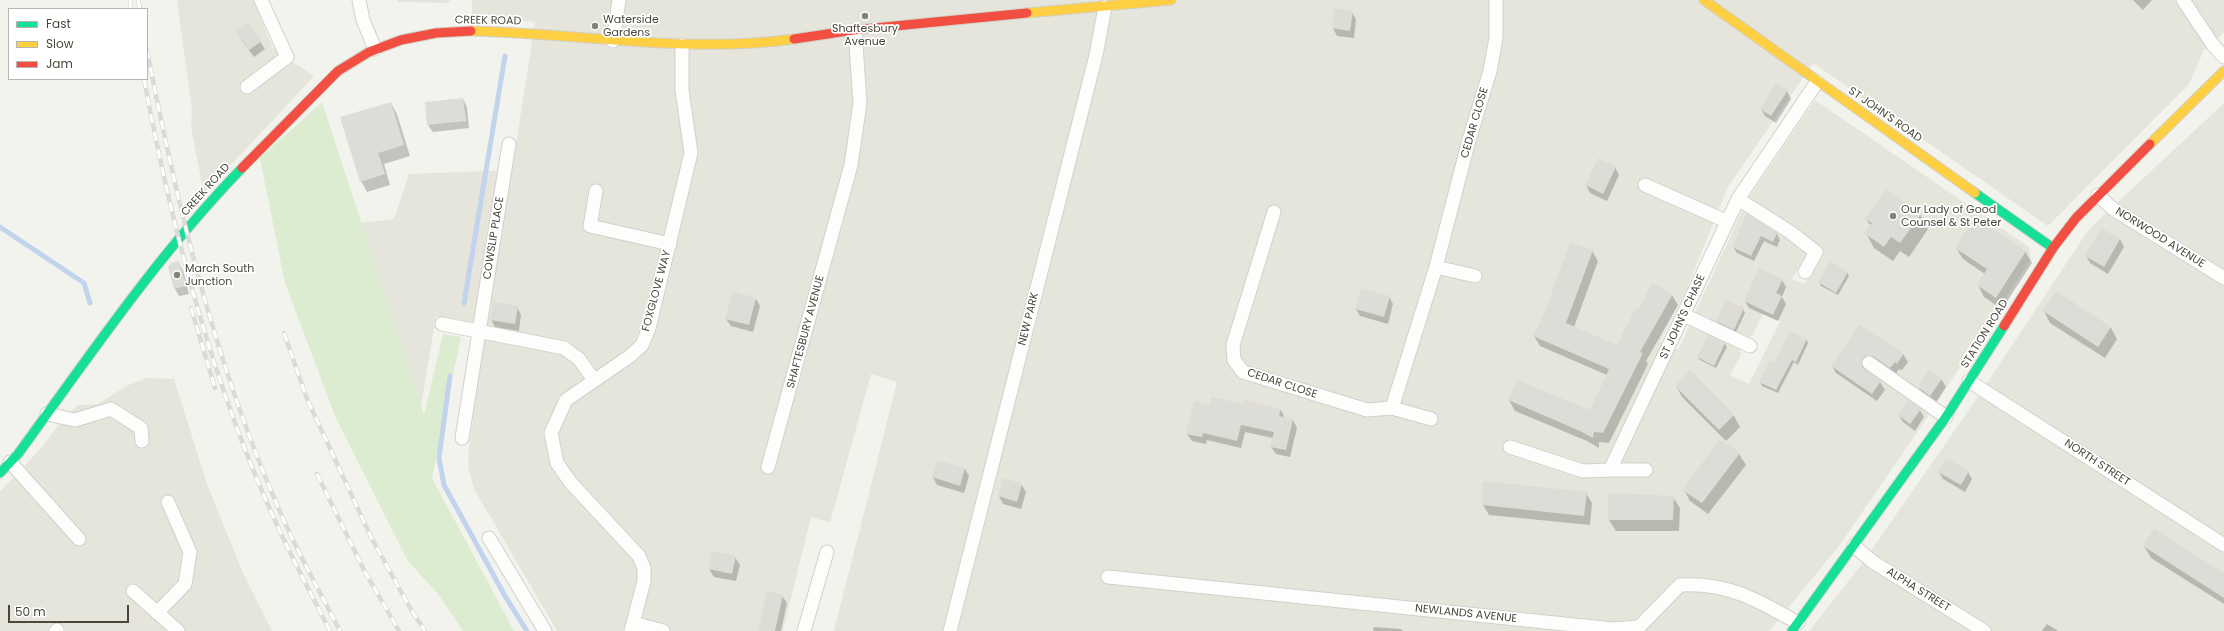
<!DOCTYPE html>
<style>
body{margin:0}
#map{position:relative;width:2224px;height:631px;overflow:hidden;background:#f3f3ee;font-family:Poppins,sans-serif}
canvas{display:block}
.legend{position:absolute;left:8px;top:8px;width:140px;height:72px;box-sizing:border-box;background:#fff;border:1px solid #b6b5b0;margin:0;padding:5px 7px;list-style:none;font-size:12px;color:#49463a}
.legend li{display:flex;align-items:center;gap:8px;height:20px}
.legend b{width:20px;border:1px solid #b6b5b0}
.scale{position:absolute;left:8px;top:605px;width:121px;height:18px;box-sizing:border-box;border:2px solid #49463a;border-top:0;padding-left:5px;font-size:12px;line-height:14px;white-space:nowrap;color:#49463a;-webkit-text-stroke:3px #fff;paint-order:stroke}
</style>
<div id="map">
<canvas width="2224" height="631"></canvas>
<ul class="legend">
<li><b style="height:5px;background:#16e098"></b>Fast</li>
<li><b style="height:5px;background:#ffcf43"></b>Slow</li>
<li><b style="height:5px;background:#f24e42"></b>Jam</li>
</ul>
<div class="scale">50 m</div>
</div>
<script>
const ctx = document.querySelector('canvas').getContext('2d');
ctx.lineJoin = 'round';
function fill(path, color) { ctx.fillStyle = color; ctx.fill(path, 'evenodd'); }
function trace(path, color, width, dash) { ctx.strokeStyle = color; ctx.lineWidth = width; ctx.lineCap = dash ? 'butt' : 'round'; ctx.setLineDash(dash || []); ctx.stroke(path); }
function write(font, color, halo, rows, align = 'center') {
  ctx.font = font + ' Poppins,sans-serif'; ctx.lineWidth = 3.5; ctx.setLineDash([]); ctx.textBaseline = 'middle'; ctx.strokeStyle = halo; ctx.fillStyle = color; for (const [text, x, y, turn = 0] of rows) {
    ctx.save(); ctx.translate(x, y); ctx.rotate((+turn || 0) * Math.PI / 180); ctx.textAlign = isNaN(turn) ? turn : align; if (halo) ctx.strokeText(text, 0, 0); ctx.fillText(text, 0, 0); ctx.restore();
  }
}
fill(new Path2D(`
 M177 0H253L273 48 314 76 204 194 191 127 192 111Z
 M472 0H2224V33L2204 50 2189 84 2048 226 1813 63 1728 187 1687 288 1660 342 1678 350 1690 324 1740 348 1741 355 1730 375 1749 384 1780 321 1763 314 1752 336 1747 338 1695 313 1743 209 1808 252 1792 279 1804 284 1823 251 1748 199 1815 100 2029 247 2031 259 1937 402 1871 357 1931 412 1839 546 1769 631H834L897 382 871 374 830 523 811 517 783 631H557L474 489 468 467 469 445 487 324 436 317 419 417 352 224 394 219 409 174 512 170 535 22 472 16Z
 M2224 103V631H1809L1861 565 1973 404 2089 229Z
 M147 378 174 379 207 484 243 573 272 631H0V492L42 447 58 426 77 405 98 404 126 386Z`), '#e6e5dc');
fill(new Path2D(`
 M397 0H451L447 3 398 2Z`), '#e5e3de');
fill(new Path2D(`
 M322 102 424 415 443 334 461 337 432 478 514 631H463L438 594 408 561 335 416 285 283 260 158Z`), '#dbecd0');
fill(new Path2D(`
 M2133 0H2152L2143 10Z
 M1352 12 1356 19 1354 38 1337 36 1333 28Z
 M248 24 265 49 254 57 241 39Z
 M1787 91 1791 99 1776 123 1765 116 1761 109Z
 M463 99 467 107 469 128 433 132 428 125 426 103Z
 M391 103 397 114 410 156 384 164 390 185 367 192 361 181Z
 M1615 167 1619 175 1607 201 1590 193 1586 185Z
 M1920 214 1928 229 1909 257 1900 251 1893 261 1874 248 1866 233 1871 226 1866 219Z
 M1747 215 1777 234 1780 240 1777 247 1764 241 1754 261 1737 253 1733 247Z
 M2120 239 2124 247 2108 274 2090 263 2086 256Z
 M1956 248 2025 251 2032 263 2002 309 1984 297 1978 285 1985 274 1963 259Z
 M1592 251 1598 261 1574 327 1617 346 1639 311 1672 295 1678 305 1646 361 1648 364 1609 443 1599 442V448L1587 441 1515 411 1509 400 1591 411 1607 375 1540 346 1534 336Z
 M179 263 183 270 189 294 179 296 175 289Z
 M1847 272 1849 276 1838 295 1821 286 1819 282Z
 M1782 280 1786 287 1782 297 1786 304 1778 321 1749 308 1745 301Z
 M2056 292 2111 328 2117 339 2105 358 2050 323 2044 311Z
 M1389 297 1393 304 1388 324 1360 316 1356 309Z
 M756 299 760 306 753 332 731 326 726 319Z
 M517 307 521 315 519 331 495 327 491 319Z
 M1743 309 1745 313 1736 332 1719 325 1717 321Z
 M1860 326 1903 354 1908 362 1902 370 1899 369 1895 375 1866 366V371L1880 382 1885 390 1877 401 1836 373 1832 366Z
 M1790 332 1807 340 1808 343 1798 365 1794 362 1778 393 1762 386 1760 382 1775 363Z
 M1708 336 1725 344 1727 347 1716 368 1700 360 1698 357Z
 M1690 372 1734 416 1740 427 1726 441 1682 397 1676 386Z
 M1930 372 1942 380 1946 387 1936 402 1923 395 1919 387Z
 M1245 405 1281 410 1285 419 1293 420 1297 428 1290 457 1276 454 1271 447 1273 438 1245 432 1241 448 1207 440 1206 444 1192 441 1187 434 1210 406Z
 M1920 410 1924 417 1915 431 1903 422 1899 415Z
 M1720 440 1739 454 1746 465 1708 514 1690 501 1684 490Z
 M938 461 965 469 969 476 964 493 937 485 933 477Z
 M1939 472H1968L1972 479 1965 492 1943 479Z
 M1004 479 1021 484 1026 492 1021 509 1003 504 999 496Z
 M1586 493 1592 503 1590 525 1489 515 1483 505Z
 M1673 497 1680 508 1679 531H1616L1609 520Z
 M2144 546 2224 574V604L2151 558Z
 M735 557 740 565 736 581 714 577 709 569Z
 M782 596 787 603 781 631H759Z
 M2047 624 2058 631H2042Z
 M1374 627 1401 629 1403 631H1373Z`), '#0003');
trace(new Path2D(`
 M0 227 84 283 90 303
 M464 303 505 56
 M450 376 439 458 444 485 505 596 527 631`), '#c2d4ed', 5);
fill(new Path2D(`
 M1334 8 1353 11 1350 31 1332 28Z
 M248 22 262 41 249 50 236 31Z
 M1776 83 1788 90 1771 116 1760 109Z
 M463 98 466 121 427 125 425 102Z
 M391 102 404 145 378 153 385 174 360 182 340 117Z
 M1598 158 1616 167 1603 194 1585 185Z
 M1886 189 1921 214 1900 243 1891 237 1884 247 1864 233 1872 223 1865 219Z
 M1747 214 1777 233 1773 242 1761 236 1751 256 1732 247Z
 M1975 217 2026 251 1996 298 1977 285 1987 269 1955 248Z
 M2101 228 2120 239 2104 267 2085 256Z
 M1570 242 1593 250 1566 323 1617 345 1636 308 1639 309 1652 283 1673 294 1640 352 1643 353 1603 433 1594 432 1593 438 1580 431 1508 400 1517 380 1590 410 1609 369 1533 336 1544 314Z
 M179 261 186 286 174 289 168 267 171 263Z
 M1830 261 1848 272 1836 293 1818 282Z
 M1759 268 1783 279 1776 293 1782 296 1773 315 1744 301Z
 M1361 288 1390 296 1384 317 1355 309Z
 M733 291 756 298 749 325 725 319Z
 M2056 291 2111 327 2098 347 2043 311Z
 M1726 300 1744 308 1734 330 1716 321Z
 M493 302 518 306 515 324 490 320Z
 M1859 325 1904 353 1897 364 1895 362 1890 368 1873 356H1866L1863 358 1862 367 1881 381 1872 394 1831 366Z
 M1790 331 1807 339 1796 362 1792 360 1776 390 1759 382 1770 360 1774 362Z
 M1708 335 1725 343 1714 366 1697 357Z
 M1690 370 1734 415 1719 430 1675 386Z
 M1929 370 1942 379 1930 396 1918 387Z
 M1211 397 1244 404 1245 400 1281 409 1279 416 1293 419 1286 450 1270 447 1274 432 1241 425 1237 441 1203 433 1202 437 1186 434 1194 401 1209 405Z
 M1908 400 1921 409 1910 424 1898 415Z
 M1720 439 1740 453 1702 503 1682 490Z
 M1946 458 1969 471 1961 485 1938 472Z
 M937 460 965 468 960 486 932 477Z
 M1003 478 1022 484 1017 502 998 496Z
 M1483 481 1587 492 1584 516 1482 505Z
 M1608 493 1674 496 1673 520H1608Z
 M2154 529 2224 573V598L2143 546Z
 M712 551 736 556 732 574 708 569Z
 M767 591 783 595 775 631H758Z`), '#dddcd6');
const street = new Path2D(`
 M359 0 363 20 375 49
 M2183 0 2213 45 2224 57
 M613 41 619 0
 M247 87 287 57 261 0
 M1645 185 1726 221
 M596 191 590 226 670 244
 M2098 195 2113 209 2224 278
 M1738 199 1790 232 1816 252 1805 272
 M1274 212 1233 345 1234 360 1243 372 1367 410 1392 408 1436 267 1469 140 1490 71 1496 38V0
 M1436 267 1475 276
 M1684 315 1750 346
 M442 324 564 348 579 359 594 380
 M1869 363 1946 417
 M1969 381 2224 545
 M1392 408 1431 419
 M47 414 75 420 111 409 141 428 142 441
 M462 438 509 144
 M1510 447 1583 471 1610 470 1738 199 1817 82
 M10 462 79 539
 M768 467 851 165 860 103 855 30
 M1610 470H1646
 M489 538 545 631
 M1854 546 1873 562 1984 631
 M1108 577 1613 629 1639 627 1680 585C1727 582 1758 600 1798 623
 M133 591 178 631
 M157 613 185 584 190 552 168 502
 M633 623 663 631
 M56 631 57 630
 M631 631 644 581V568L639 556 571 483 557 463 551 433 566 400 630 356 642 345 649 328 691 153 682 90V45
 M804 631 827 552
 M950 631 1096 55 1105 7`);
const fast = new Path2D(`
 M1975 193 2053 248
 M0 473 18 454C90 355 157 256 242 168
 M1792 631 1946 417 2004 326`);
const slow = new Path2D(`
 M1704 0 1975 193
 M1027 13 1171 0
 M471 31C579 33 686 54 794 39
 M2150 144 2224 71`);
const jam = new Path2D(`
 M794 39 854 30 1027 13
 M242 168 338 71 369 52 401 40 436 33 471 31
 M2004 326 2053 248 2076 218 2150 144`);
trace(street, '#d1d0cc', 15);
trace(fast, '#d1d0c5', 11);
trace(slow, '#d1d0c5', 11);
trace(jam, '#d1d0c5', 11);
trace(street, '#fdfdfc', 13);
trace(fast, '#16e098', 9);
trace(slow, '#ffcf43', 9);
trace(jam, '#f24e42', 9);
const rail = new Path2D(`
 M130 0 131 9
 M138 0 140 9
 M147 50C179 216 220 384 292 538 307 569 324 600 340 631
 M144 79C173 235 216 398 285 542 299 572 315 601 330 631
 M191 308 215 388
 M284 333 307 399 371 537 410 608 425 631
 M317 474 364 570 399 631`);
trace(rail, '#dadada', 4.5);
trace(rail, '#fff', 3, [9]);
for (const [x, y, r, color] of [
 [865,16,4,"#848379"],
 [595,26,4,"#848379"],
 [1893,216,4,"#848379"],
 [177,275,4,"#848379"]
]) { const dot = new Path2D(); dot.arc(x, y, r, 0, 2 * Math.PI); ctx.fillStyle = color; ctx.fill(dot); trace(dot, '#fff', 1.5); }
write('11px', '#49463a', '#fff', [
 ["Waterside",603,20],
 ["Gardens",603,33],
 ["Shaftesbury",865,29,"center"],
 ["Avenue",865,42,"center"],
 ["Our Lady of Good",1901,210],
 ["Counsel & St Peter",1901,223],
 ["March South",185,269],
 ["Junction",185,282]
], 'left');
write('11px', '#49463a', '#fff', [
 ["CREEK ROAD",488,21,1],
 ["ST JOHN'S ROAD",1885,115,35],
 ["CEDAR CLOSE",1475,123,-74],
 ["CREEK ROAD",206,190,-48],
 ["COWSLIP PLACE",494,238,-81],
 ["NORWOOD AVENUE",2160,238,32],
 ["FOXGLOVE WAY",657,291,-75],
 ["ST JOHN'S CHASE",1683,317,-65],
 ["NEW PARK",1029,319,-76],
 ["SHAFTESBURY AVENUE",806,332,-75],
 ["STATION ROAD",1985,334,-58],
 ["CEDAR CLOSE",1282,384,18],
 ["NORTH STREET",2097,463,33],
 ["ALPHA STREET",1918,590,32],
 ["NEWLANDS AVENUE",1466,614,6]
]);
</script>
